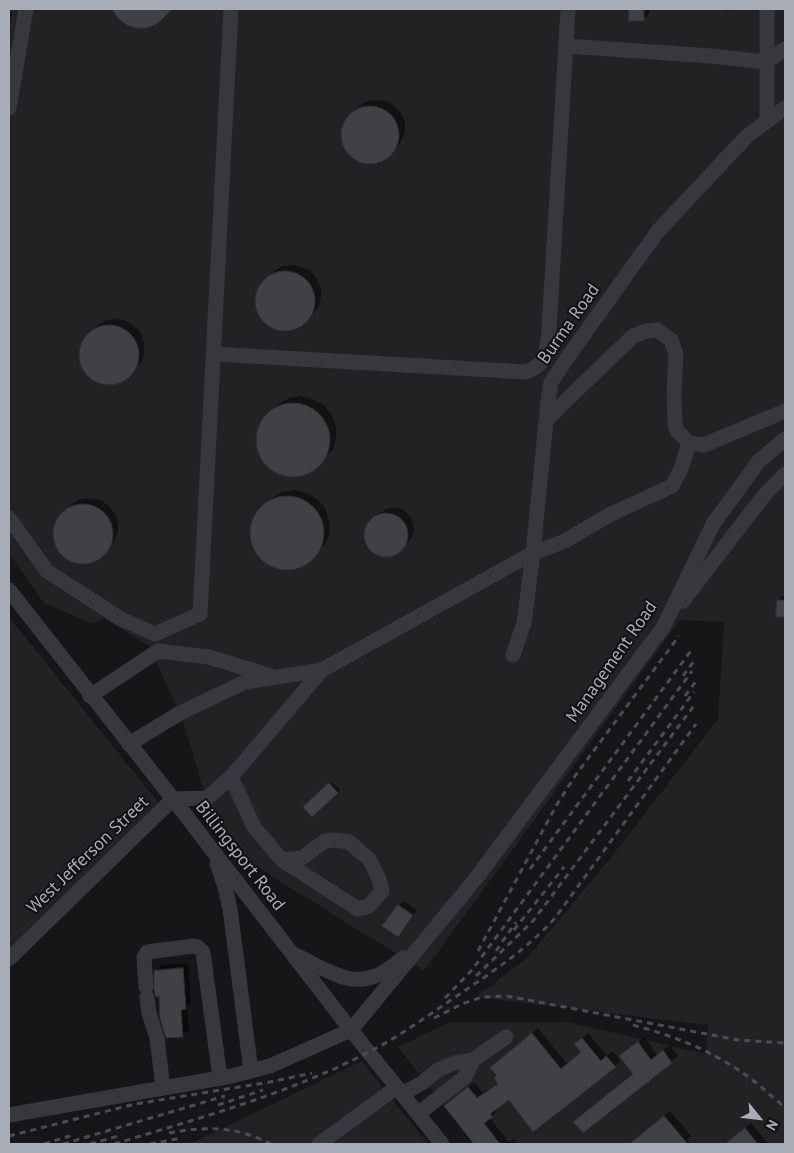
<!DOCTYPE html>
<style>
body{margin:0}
#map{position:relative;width:794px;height:1153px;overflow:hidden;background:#161618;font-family:"PT Sans",sans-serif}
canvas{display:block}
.frame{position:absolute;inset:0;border:10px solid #a8adb8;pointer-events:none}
.north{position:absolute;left:734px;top:1093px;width:50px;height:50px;-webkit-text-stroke:4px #111113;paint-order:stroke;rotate:119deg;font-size:14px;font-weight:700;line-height:20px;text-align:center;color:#a8adb8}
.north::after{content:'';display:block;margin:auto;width:18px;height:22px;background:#a8adb8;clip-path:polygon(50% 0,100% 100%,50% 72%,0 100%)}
</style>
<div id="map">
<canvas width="794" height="1153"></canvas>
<div class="frame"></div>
<div class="north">N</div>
</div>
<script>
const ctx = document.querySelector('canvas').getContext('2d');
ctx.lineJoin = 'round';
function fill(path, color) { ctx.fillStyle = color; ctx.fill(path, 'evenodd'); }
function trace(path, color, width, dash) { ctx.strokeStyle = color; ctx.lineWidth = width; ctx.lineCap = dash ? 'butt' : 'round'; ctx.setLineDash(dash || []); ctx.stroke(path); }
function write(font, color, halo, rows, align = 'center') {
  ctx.font = font + ' "PT Sans",sans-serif'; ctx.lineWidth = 4; ctx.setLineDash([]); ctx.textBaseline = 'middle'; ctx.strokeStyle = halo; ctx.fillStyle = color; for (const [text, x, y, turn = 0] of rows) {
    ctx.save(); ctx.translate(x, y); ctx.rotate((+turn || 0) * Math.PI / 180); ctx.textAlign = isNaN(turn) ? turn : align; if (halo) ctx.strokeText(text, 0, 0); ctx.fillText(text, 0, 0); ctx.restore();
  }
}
fill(new Path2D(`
 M13 9H785V1144H474L398 1047 450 1022H567L706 1054 708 1025 476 997 527 958 609 860 718 719 724 622 680 620 424 971 246 860 211 814 183 721 149 646 104 618 93 624 44 603 9 553V31Z
 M9 617 165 811 9 965Z
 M362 1061 428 1144H190Z`), '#222225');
fill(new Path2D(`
 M115 9H171L156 23 115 10Z
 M605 9H649V14L643 20H630V9Z
 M711 9H732L729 11Z
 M372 100 386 101 395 106 401 113 405 122V132L401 142 385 159 375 163H365L357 160 349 154 344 147 342 138 344 124 349 116 363 103Z
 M293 265 302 267 311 271 317 279 321 288V298L318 307 306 321 299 327 290 330 280 329 271 326 264 321 259 313 256 304 257 294 261 285 274 271 283 266Z
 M116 319 126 321 134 326 141 333 144 343V352L142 361 130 375 122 381 113 384H103L95 381 87 375 82 367 79 358 80 348 84 339 98 325 106 320Z
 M301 396 313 399 324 405 331 414 336 426V438L333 449 319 465 310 472 299 476H287L276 472 267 465 260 455 257 443 258 431 263 420 278 404 289 398Z
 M295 490 307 493 317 499 325 508 329 520 330 531 326 543 313 559 303 566 292 569H280L270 565 260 558 254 548 251 537 252 525 257 514 272 498 283 492Z
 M90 498 100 500 108 505 114 512 118 521V531L115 540 103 554 96 560 87 563 78 562 69 559 61 554 56 546 54 537V527L58 518 72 504 80 499Z
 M389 508H399L406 512 411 517 413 524 414 532 411 539 396 553 390 556H382L376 554 367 544 365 537 366 527 377 514Z
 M782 596H785V616H777L778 601Z
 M332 782 340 790 313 816 305 807Z
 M403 901 417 910 402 931 399 906Z
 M188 963 191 1002 187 1007 189 1030 183 1035 160 995 156 971 162 965Z
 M538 1028 567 1064 582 1052V1039L588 1033 607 1056 613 1051 620 1061 615 1066 509 1099 496 1109 497 1111 490 1118 509 1142 514 1138 518 1144H475L445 1106 474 1082 483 1093 499 1083 498 1062Z
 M645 1037 657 1055 670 1045 678 1056 583 1132 634 1074 627 1050Z
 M670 1111 691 1136 687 1140 690 1144H631Z
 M751 1123 768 1144H725Z`), '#0007');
const building = new Path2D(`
 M112 9H172L157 24 147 28H136L127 25 119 19Z
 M629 9H644V21H629Z
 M341 135a29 29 0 1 1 58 0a29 29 0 1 1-58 0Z
 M255 301a30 30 0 1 1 60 0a30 30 0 1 1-60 0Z
 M79 355a30 30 0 1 1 60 0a30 30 0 1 1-60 0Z
 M256 440a37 37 0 1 1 74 0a37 37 0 1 1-74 0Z
 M250 533a37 37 0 1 1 74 0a37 37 0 1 1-74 0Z
 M53 534a30 30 0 1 1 60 0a30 30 0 1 1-60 0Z
 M364 535a22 22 0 1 1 44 0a22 22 0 1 1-44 0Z
 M777 600H785V617H776Z
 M329 783 338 793 312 817 303 807Z
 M398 905 413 915 398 937 382 926Z
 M183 968 186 1009 181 1010 183 1037 166 1038 160 1018 159 996 156 997 154 991V971Z
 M532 1033 561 1069 581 1052 574 1044 582 1038 601 1061 606 1056 616 1067 533 1132 509 1100 490 1114 493 1117 484 1123 500 1144H474L444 1106 468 1087 477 1098 498 1084 494 1078 497 1075 490 1068Z
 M638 1042 651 1060 663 1050 672 1063 583 1133 573 1122 633 1074 619 1056Z
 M664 1116 688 1144H630Z
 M745 1128 758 1144H725Z`);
fill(building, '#404145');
trace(building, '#303034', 1);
trace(new Path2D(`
 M566 46 711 56 766 62 785 49
 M9 108 26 9
 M767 121V9
 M214 354 526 372C548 364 547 350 549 329L568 9
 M546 420 633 336 646 331 657 330 671 340 676 354 674 393 675 424 677 431 689 443 704 445 785 411
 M9 518 47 571 121 619 155 634 200 614 231 9
 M9 590 173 799 351 1030 442 1144
 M683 601 765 494 785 474
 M513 655 524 623 533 553 548 401 551 382 570 354 658 231 747 136 785 108
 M90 696 158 651 209 657 271 676
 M129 744 180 713 245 682 322 670 533 553 565 541 609 515 672 486 681 469 689 443
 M231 777 254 827 282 860 358 909 369 906 382 891 379 879 369 859 349 842 335 840 325 841 302 858 282 860
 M217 863 225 887 230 909 251 1071
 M295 955C325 968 350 991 384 972 390 968 397 963 403 958
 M9 959 173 799 207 798 231 777 322 670
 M146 987 144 957 147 952 194 946 198 947 203 952 220 1078
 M147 997 149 1013 157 1038 163 1088
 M402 1094 422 1083 438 1070 454 1063 473 1060 506 1037
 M418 1114 465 1077 473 1060
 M9 1115 232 1076 270 1066 351 1030 477 877 664 626 713 524 759 461 785 439
 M319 1144 397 1087`), '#37383d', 15);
trace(new Path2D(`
 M683 676 694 661
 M685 696 697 680
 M628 781 694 692
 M530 869 693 648
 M514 930 564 867
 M478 951 556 806 575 776 679 636
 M496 951 516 922
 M476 976 533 921 693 707
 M445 998 472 970 692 671
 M434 1018 462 1004 482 997 507 996 738 1040 785 1043
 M633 1025C682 1038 727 1057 766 1091 772 1097 780 1102 785 1109
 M218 1105 263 1090
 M169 1133C195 1128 224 1126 249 1135 257 1137 264 1141 271 1144
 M9 1136 135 1104 270 1082 312 1073
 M44 1144 70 1136
 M63 1144 225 1096
 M90 1144 122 1135
 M114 1144C200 1118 287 1094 367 1053 399 1037 427 1016 457 996 492 972 526 950 555 918L696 724
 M150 1144 182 1138`), '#4a4c52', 3, [6, 5]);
write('18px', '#a8adb8', '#111113', [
 ["Burma Road",569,324,-55],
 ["Management Road",612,662,-55],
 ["West Jefferson Street",88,855,-44],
 ["Billingsport Road",240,856,52]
]);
</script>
